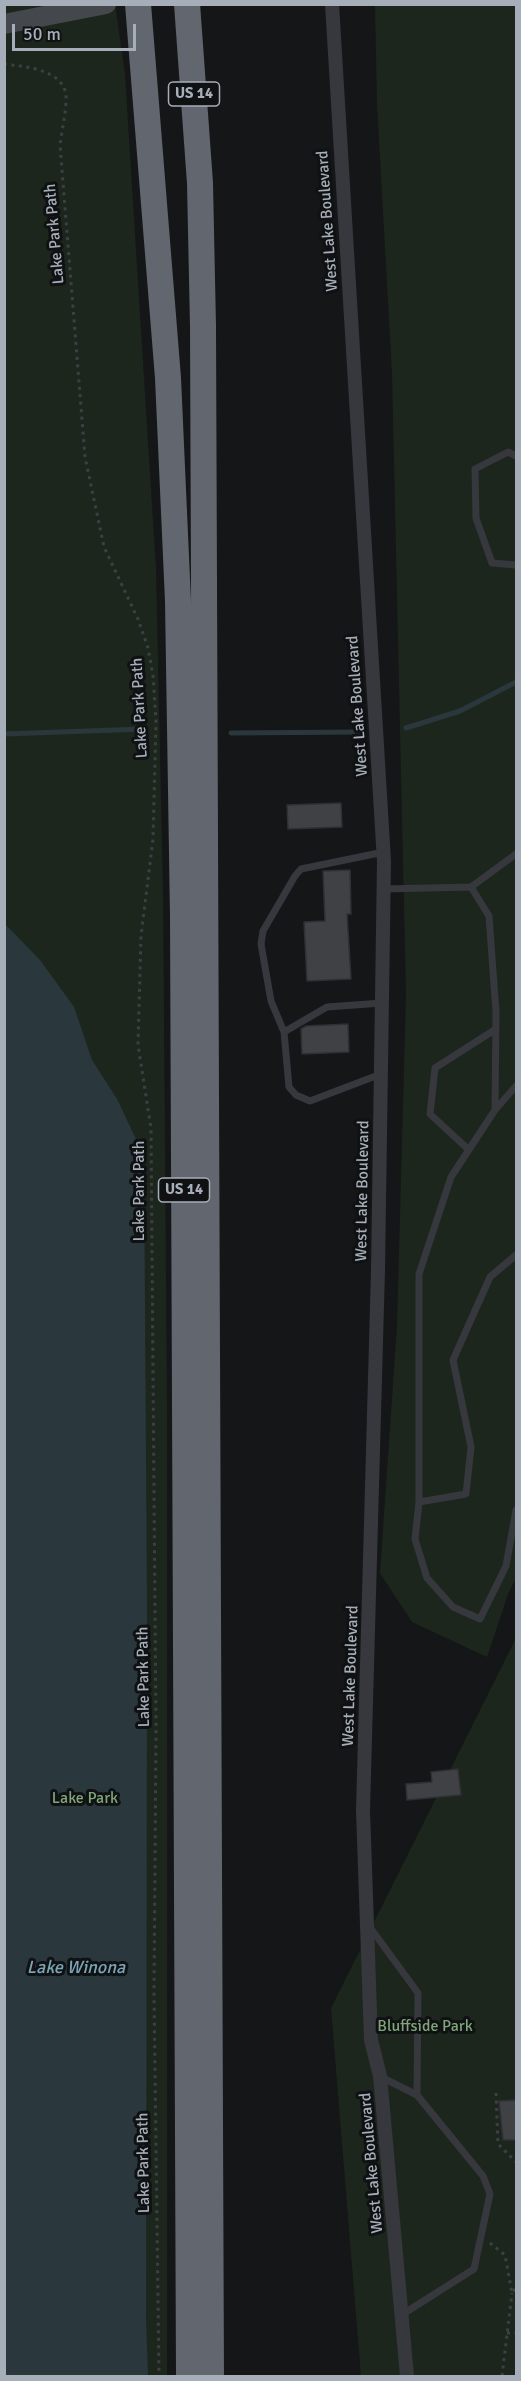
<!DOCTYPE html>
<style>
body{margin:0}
#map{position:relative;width:521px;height:2381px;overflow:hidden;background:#151618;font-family:Signika,sans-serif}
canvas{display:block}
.frame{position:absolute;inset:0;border:6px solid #a6afb9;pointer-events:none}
.scale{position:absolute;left:12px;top:24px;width:124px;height:27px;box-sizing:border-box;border:3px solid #a6afb9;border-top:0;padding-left:8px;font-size:18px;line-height:21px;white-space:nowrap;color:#a6afb9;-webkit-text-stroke:4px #101113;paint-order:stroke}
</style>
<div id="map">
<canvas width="521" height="2381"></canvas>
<div class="frame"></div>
<div class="scale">50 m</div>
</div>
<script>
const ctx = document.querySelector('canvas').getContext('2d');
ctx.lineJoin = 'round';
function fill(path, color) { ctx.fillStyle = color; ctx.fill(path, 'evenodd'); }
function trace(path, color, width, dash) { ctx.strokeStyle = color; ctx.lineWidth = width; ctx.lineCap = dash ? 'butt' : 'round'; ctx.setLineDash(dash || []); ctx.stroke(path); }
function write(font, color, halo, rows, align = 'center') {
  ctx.font = font + ' Signika,sans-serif'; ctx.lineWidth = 6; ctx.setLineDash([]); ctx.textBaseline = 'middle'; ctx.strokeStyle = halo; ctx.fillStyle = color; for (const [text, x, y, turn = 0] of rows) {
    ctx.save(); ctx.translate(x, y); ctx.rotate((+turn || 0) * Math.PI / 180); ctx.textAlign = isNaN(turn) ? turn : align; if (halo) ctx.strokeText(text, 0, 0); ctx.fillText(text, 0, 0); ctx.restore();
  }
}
fill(new Path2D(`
 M115 4 125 74 156 569 163 892 167 1404V2376H5L4 5Z
 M375 5H516V1578L508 1594 487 1657 412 1622 380 1573 397 1326 406 995 392 373 377 104Z
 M516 1638V2376H361L331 2008Z`), '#1d261d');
fill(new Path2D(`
 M4 923 40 960 74 1007 92 1060 117 1099 144 1156 147 1617 146 2318 148 2376H5Z`), '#2a383d');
trace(new Path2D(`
 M406 728 460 711 516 682
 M231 733 358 732
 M4 734 144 729`), '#2a383d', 5);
const building = new Path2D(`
 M341 803 342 827 288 829 287 805Z
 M350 870 351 914H347L351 979 307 981 304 922 325 921 323 871Z
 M348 1024 349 1052 302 1054 301 1029 306 1026Z
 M458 1769 461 1795 407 1800 406 1784 432 1782 431 1772Z
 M516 2100V2140H503L499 2101Z`);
fill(building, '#3f4145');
trace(building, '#2f3034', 1.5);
trace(new Path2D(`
 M4 64C28 67 69 70 66 102 65 117 62 131 60 145L85 457 104 547 138 619 148 648 153 675 156 721 153 839 141 936 138 1045 151 1128 156 1733 154 1994 159 2376
 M496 2093 498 2144 516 2162
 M490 2243 505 2255 512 2293 516 2288
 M507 2333H516
 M502 2376 512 2293`), '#3c4044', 3, [3, 4.5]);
trace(new Path2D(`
 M516 456 508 452 475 469 476 518 492 563 516 565
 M471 887 489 916 496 1012 495 1110 451 1177 419 1274V1502L415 1539 427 1578 453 1607 480 1619 506 1566 516 1510
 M384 889 471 887 516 854
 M284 1032 327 1007 382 1003
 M381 1074 310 1101 296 1095 289 1087 284 1032 271 1001 261 944 263 931 295 876 301 869 384 852
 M495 1110 516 1086
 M469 1150 430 1114 435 1068 496 1029
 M419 1502 466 1494 471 1447 453 1360 490 1277 516 1255
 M369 1926 418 1993 417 2095
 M381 2077 417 2095 483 2176 490 2194 474 2269 403 2314`), '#36383d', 7);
trace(new Path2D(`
 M332 4 384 861 378 1270 363 1810 371 2040 380 2076 407 2376`), '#36383d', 14);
trace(new Path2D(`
 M4 24 106 4`), '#44484d', 20);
trace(new Path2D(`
 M138 4 168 378 178 601 183 916 189 2376
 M187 4 200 183 203 326 211 2376`), '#62676f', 26);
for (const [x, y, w] of [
 [194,94,51],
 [184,1190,51]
]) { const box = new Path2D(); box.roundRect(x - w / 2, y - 12, w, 24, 4.5); ctx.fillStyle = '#101113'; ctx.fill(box); trace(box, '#a6afb9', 1.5); }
write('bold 15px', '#a6afb9', null, [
 ["US 14",194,94],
 ["US 14",184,1190]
]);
write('16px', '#a6afb9', '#101113', [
 ["West Lake Boulevard",328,221,-94],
 ["Lake Park Path",55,234,-95],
 ["West Lake Boulevard",358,706,-94],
 ["Lake Park Path",140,708,-93],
 ["Lake Park Path",140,1191,-90],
 ["West Lake Boulevard",363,1191,-89],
 ["West Lake Boulevard",351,1676,-88],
 ["Lake Park Path",144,1677,-91],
 ["Lake Park Path",144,2163,-91],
 ["West Lake Boulevard",372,2163,-95]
]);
write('16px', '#80a67b', '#101113', [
 ["Lake Park",85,1799],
 ["Bluffside Park",425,2027]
]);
write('italic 18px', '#7aa5b7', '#101113', [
 ["Lake Winona",76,1968]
]);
</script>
